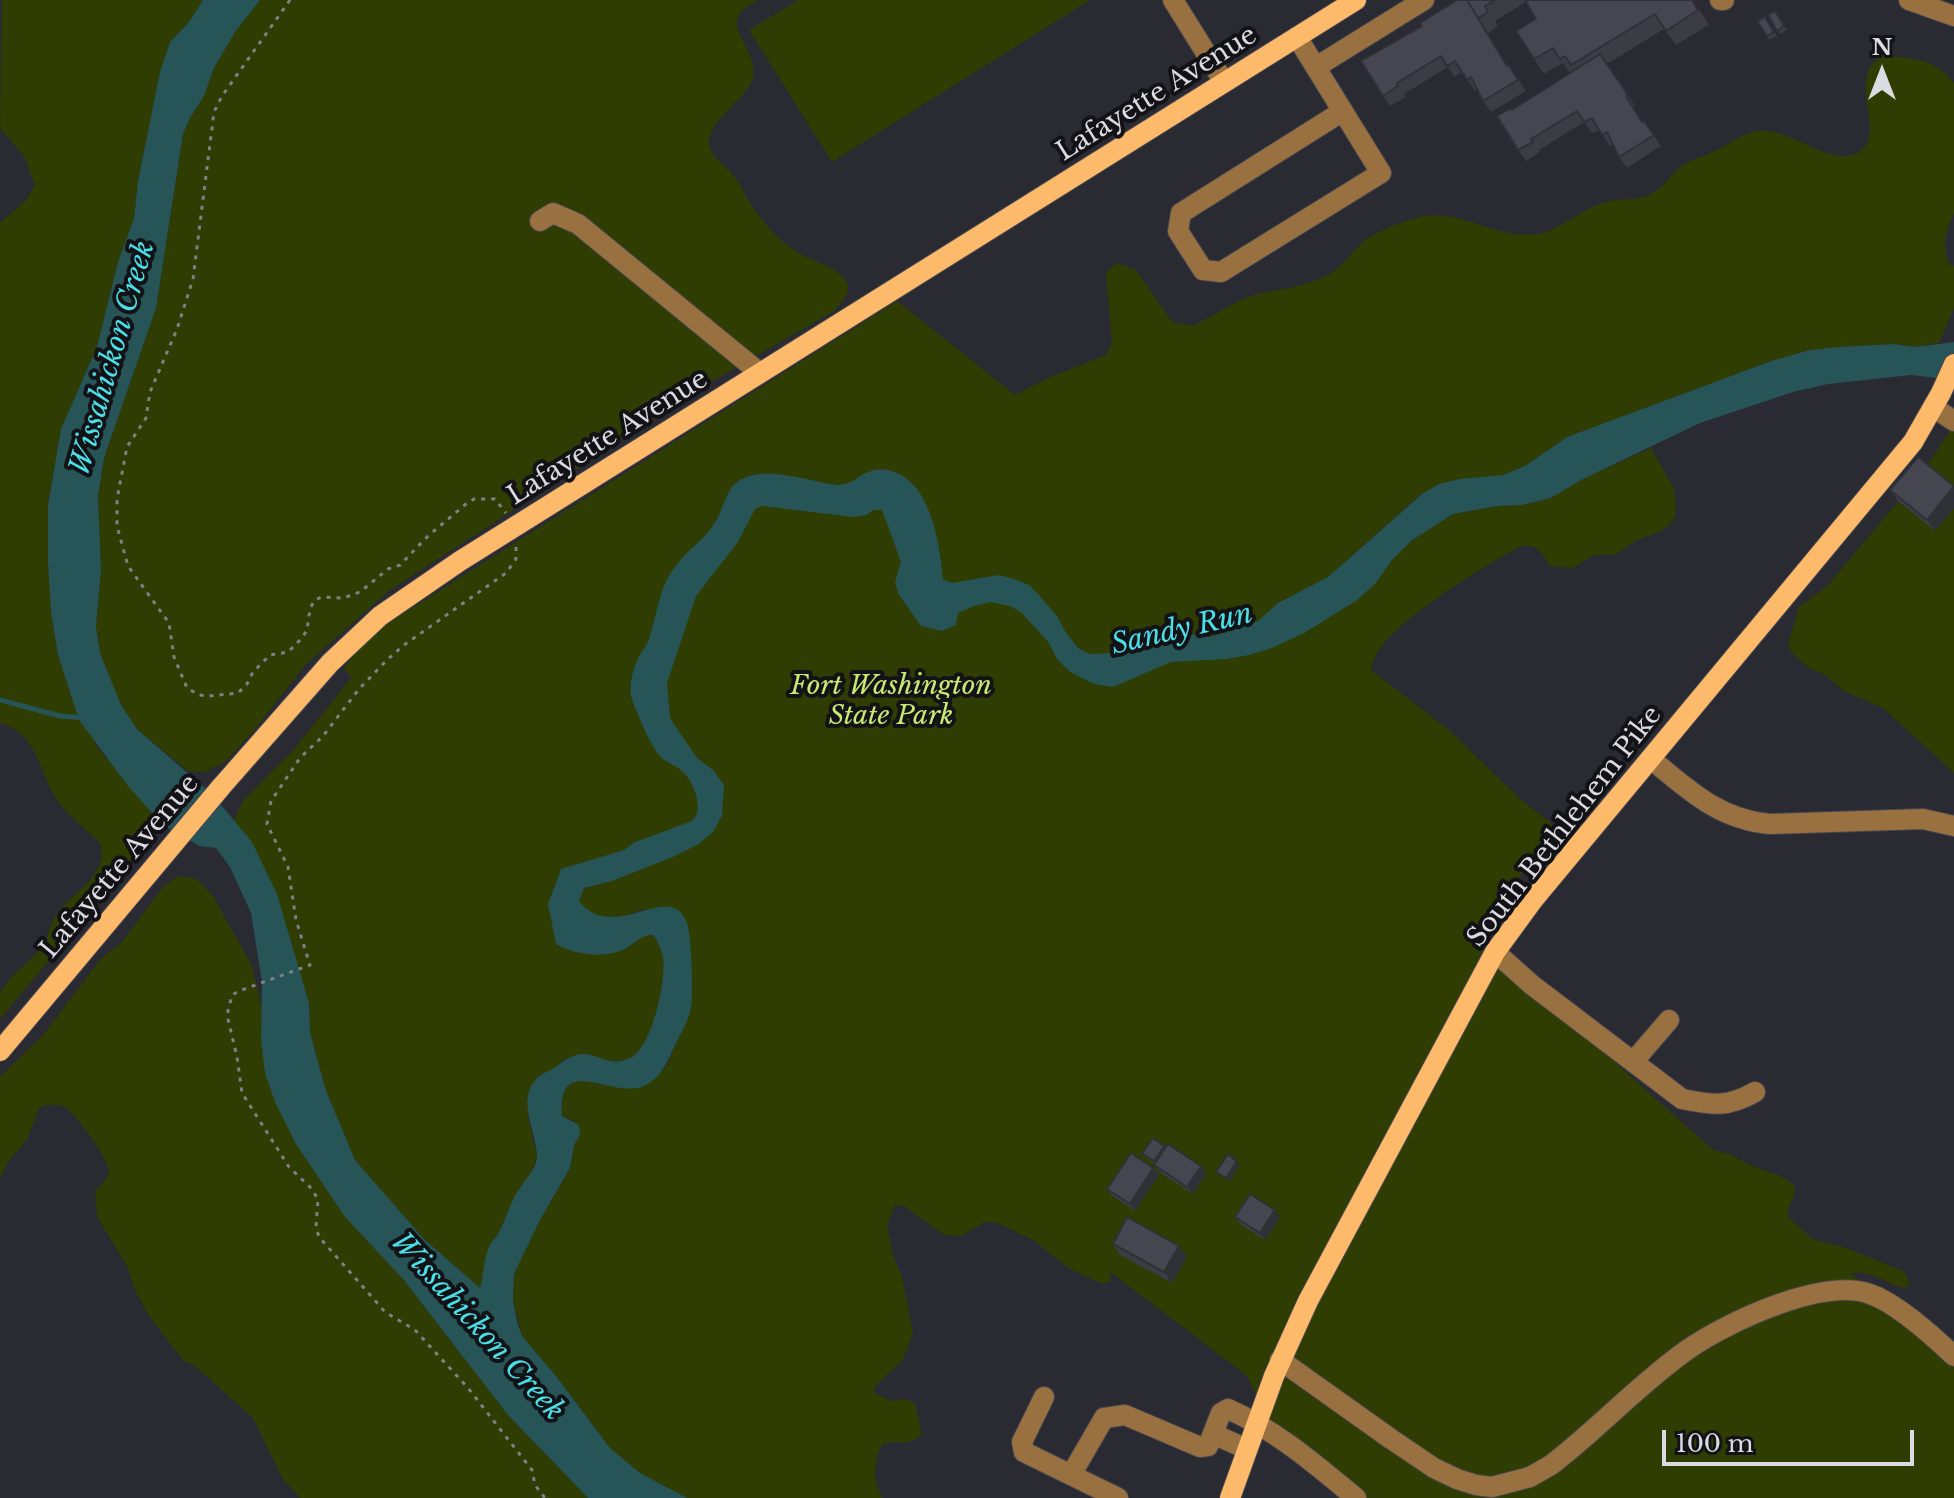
<!DOCTYPE html>
<style>
body{margin:0}
#map{position:relative;width:1954px;height:1498px;overflow:hidden;background:#2a2a33;font-family:"Libre Baskerville",serif}
canvas{display:block}
.north{position:absolute;left:1842px;top:32px;width:80px;height:80px;-webkit-text-stroke:6px #131317;paint-order:stroke;rotate:0deg;font-size:22px;font-weight:700;line-height:32px;text-align:center;color:#dbdbe1}
.north::after{content:'';display:block;margin:auto;width:28px;height:36px;background:#dbdbe1;clip-path:polygon(50% 0,100% 100%,50% 72%,0 100%)}
.scale{position:absolute;left:1662px;top:1430px;width:252px;height:36px;box-sizing:border-box;border:4px solid #dbdbe1;border-top:0;padding-left:10px;font-size:24px;line-height:28px;white-space:nowrap;color:#dbdbe1;-webkit-text-stroke:6px #131317;paint-order:stroke}
</style>
<div id="map">
<canvas width="1954" height="1498"></canvas>
<div class="north">N</div>
<div class="scale">100 m</div>
</div>
<script>
const ctx = document.querySelector('canvas').getContext('2d');
ctx.lineJoin = 'round';
function fill(path, color) { ctx.fillStyle = color; ctx.fill(path, 'evenodd'); }
function trace(path, color, width, dash) { ctx.strokeStyle = color; ctx.lineWidth = width; ctx.lineCap = dash ? 'butt' : 'round'; ctx.setLineDash(dash || []); ctx.stroke(path); }
function write(font, color, halo, rows, align = 'center') {
  ctx.font = font + ' "Libre Baskerville",serif'; ctx.lineWidth = 8; ctx.setLineDash([]); ctx.textBaseline = 'middle'; ctx.strokeStyle = halo; ctx.fillStyle = color; for (const [text, x, y, turn = 0] of rows) {
    ctx.save(); ctx.translate(x, y); ctx.rotate((+turn || 0) * Math.PI / 180); ctx.textAlign = isNaN(turn) ? turn : align; if (halo) ctx.strokeText(text, 0, 0); ctx.fillText(text, 0, 0); ctx.restore();
  }
}
fill(new Path2D(`
 M2 0H203L189 22 170 42 160 72 138 181 134 218 118 262 97 347 61 429 48 505 51 612 58 655 97 747 163 825 0 1019C0 1012 0 1000 0 994 7 977 31 961 42 947 48 939 49 927 54 918 69 893 110 877 100 843 86 829 66 814 55 797 38 769 37 733 0 723V223L27 199 35 185 24 156 0 128Z
 M260 0H759C710 22 759 44 753 77 749 98 702 124 710 147 713 159 726 166 733 175 741 184 745 196 752 206 763 222 778 240 794 250 819 267 874 273 834 311L709 383 390 590 305 665 256 728 225 762 205 772 188 771 137 729 121 705 100 653 96 626 101 570 98 496 104 458 156 308 183 134 190 118 204 96 214 68 235 32Z
 M798 0H1090L832 162 749 30Z
 M1882 56C1910 57 1936 59 1954 83V213C1945 233 1942 244 1949 264L1954 266V308L1939 343 1915 347 1893 344 1839 347 1810 350 1771 361 1567 437 1525 466 1503 475 1482 477 1421 494 1328 577 1278 603 1308 630 1356 601 1376 583 1392 560 1411 541 1453 514 1498 506 1522 505 1551 498 1581 480 1651 448 1674 489 1676 509 1673 521 1663 530 1633 542 1617 554 1595 555 1572 568 1550 566C1544 554 1536 544 1521 546 1491 562 1366 635 1372 671L1449 730 1516 795 1559 830 1477 926 1508 967 1713 1150 1732 1155 1750 1165 1783 1177 1794 1185 1795 1192 1788 1210V1217L1814 1240 1846 1248 1903 1271 1910 1283 1906 1288C1889 1286 1873 1269 1851 1273L1954 1365V1498H1364L1274 1427 1246 1375 1109 1271 1111 1281 1103 1284 1070 1269 1033 1240 995 1222H985L961 1236 944 1235 904 1206 895 1205 887 1226 893 1256 902 1277 913 1333 903 1360 875 1386 874 1393 891 1401 906 1399 915 1404 922 1434C906 1449 897 1438 882 1445 873 1461 873 1483 883 1498H687L640 1473 610 1448 556 1376 522 1336 513 1300 514 1274 540 1220 570 1169 574 1145 580 1135 574 1121 562 1116C560 1099 563 1080 584 1080 591 1080 596 1084 602 1085 611 1086 651 1079 657 1075 669 1067 671 1054 676 1043 698 999 690 992 689 946L643 909C618 920 598 925 579 901L584 888 608 882 552 887 633 944 644 935H652C658 942 662 948 663 957 666 981 654 1043 633 1056 617 1067 583 1059 565 1058L556 1068 536 1079 528 1116 537 1156 532 1172 519 1189 499 1232 489 1247 481 1289 424 1239 355 1160 327 1093 317 1059 310 1032 309 1003 298 970 234 820 243 801 294 749 352 677 343 669 371 634 897 301 1015 395 1048 378 1106 355 1112 344 1106 273 1116 263 1136 270 1172 322 1192 326C1208 319 1226 307 1241 300 1268 288 1301 290 1328 275 1344 266 1354 248 1368 238 1383 229 1408 219 1425 216 1461 210 1499 240 1538 234 1559 231 1587 205 1610 201 1624 198 1638 201 1651 194 1665 187 1670 174 1682 166 1694 158 1708 155 1721 148 1732 142 1740 136 1753 132 1787 123 1827 168 1857 153 1891 136 1843 79 1882 56Z
 M1954 424V773L1883 708 1844 691 1825 675 1809 668 1791 652 1788 644 1799 607 1827 586 1923 472Z
 M178 876 197 879 213 896 252 966 263 1013 261 1040 345 1217 403 1279 508 1415 588 1498H300L283 1479 253 1418 195 1366 183 1360 149 1316 135 1290 127 1266 97 1217 95 1191C100 1186 108 1179 109 1172 110 1160 73 1110 63 1106 55 1104 46 1104 39 1108L27 1140 8 1161 0 1179V1077L42 1036 101 959 122 942 163 887Z`), '#2f3c02');
fill(new Path2D(`
 M203 0H260L235 32 214 68 204 96 190 118 183 134 156 308 104 458 98 496 101 570 96 626 100 653 121 705 137 729 213 795 252 842 277 894 309 1003 310 1032 317 1059 327 1093 355 1160 424 1239 480 1288C484 1276 483 1259 489 1247 491 1241 497 1237 499 1232 507 1217 510 1201 520 1188 526 1178 537 1168 537 1156 537 1133 516 1101 536 1079 541 1073 551 1071 557 1066 592 1037 600 1072 630 1058 653 1048 666 979 663 957 661 948 658 942 653 935 641 935 635 943 625 949 604 959 575 955 556 944L548 904 561 869 624 850 635 842 692 821C704 811 695 784 684 773 676 764 663 763 656 751 647 737 639 718 633 702 627 689 633 667 640 655 643 649 647 645 649 639 657 616 658 592 672 571 684 552 705 540 716 521 724 507 726 488 740 480 765 466 804 479 830 484 854 488 855 475 874 470 883 468 889 470 897 473 932 488 940 546 943 579L952 583 998 575 1014 579 1029 585 1038 594 1057 616 1065 631 1078 648 1090 654 1129 652 1167 640 1180 633 1210 637 1258 621 1278 603 1328 577 1422 494 1439 484 1460 479 1503 475 1525 466 1567 437 1771 361 1810 350 1839 347 1893 344 1915 347 1954 342V380L1911 375 1828 384 1793 392 1700 423 1581 480 1551 498 1522 505 1498 506 1453 514 1411 541 1392 560 1376 583 1356 601 1304 633 1272 648 1249 655 1227 659 1171 662 1113 687 1094 684 1070 672 1057 659 1049 643 1022 613 1010 606 990 602 974 606 958 613 956 625 942 631 921 626 899 595 895 582 901 562 882 510H873L867 515 853 517 762 506 755 509 738 542 696 596 667 683 670 718 697 758 713 770 724 785 722 816 713 832 699 844 673 857 612 881 584 888 579 901C615 946 670 877 687 923 692 939 692 979 692 997 692 1014 684 1028 676 1043 669 1058 662 1078 644 1086 612 1100 557 1051 562 1116L579 1125 580 1135 574 1145 570 1168 540 1220 514 1274 513 1300 517 1322 522 1336 556 1376 610 1448 640 1473 687 1498H588L508 1415 403 1279 345 1217 296 1144 275 1102 265 1073 261 1040 262 982 251 913 230 867 216 848 199 846 163 825 128 786 79 720 58 655 51 612 48 562V505L61 429 97 347 118 262 134 218 138 181 160 72 170 42 189 22Z`), '#275456');
trace(new Path2D(`
 M0 700 60 716 85 718`), '#275456', 5);
const minor = new Path2D(`
 M1173 0 1224 82
 M1720 0H1724
 M1909 0 1954 16
 M1297 37 1381 173 1221 272 1203 270 1178 231 1181 213 1343 111
 M1316 67 1424 0
 M540 221 553 213 578 224 760 373
 M1933 407 1954 421
 M1651 759C1688 790 1720 820 1770 824L1923 819 1954 826
 M1495 952 1532 985 1682 1099C1712 1105 1727 1108 1755 1092
 M1633 1062 1669 1020
 M1280 1360 1391 1439 1434 1468 1457 1479 1476 1485 1492 1487 1530 1477 1551 1465C1598 1429 1639 1384 1687 1350 1727 1322 1823 1277 1870 1294 1896 1303 1934 1337 1954 1356
 M1044 1397 1022 1442 1024 1452 1118 1498
 M1213 1434 1247 1449
 M1071 1475 1104 1418 1125 1415 1200 1447 1208 1446 1221 1413 1228 1409C1276 1430 1316 1465 1356 1498`);
const major = new Path2D(`
 M0 1051 221 787 330 663 380 616 460 561 1356 0
 M1230 1498 1274 1376 1308 1301 1495 952 1533 900 1913 442 1941 393 1954 364`);
trace(minor, '#46464f', 22);
trace(major, '#46464f', 22);
trace(new Path2D(`
 M290 0 222 96 214 112 193 279 177 329 150 392 146 418 127 447 117 499V526L128 566 169 623 174 657 187 688 199 695 209 696 238 693 247 684 253 672 270 655 288 652 302 638 307 630 310 609 314 601 321 597 343 598 360 592 388 569 400 565 428 536 466 504 474 499H495L506 513
 M516 547V559L506 573 404 645 387 660 359 689 323 736 300 758 271 801 267 824 288 867 296 920 310 965 239 991 232 995 227 1015 237 1057 242 1093 289 1167 310 1187 318 1199 316 1227 319 1237 385 1312 415 1330 468 1388 532 1470 535 1485 545 1498`), '#7f7f87', 3, [4, 6]);
trace(minor, '#997141', 20);
trace(major, '#fdba6a', 20);
fill(new Path2D(`
 M1457 0H1693L1709 25 1676 45 1664 29 1607 64 1635 106 1633 107 1643 122 1644 121 1661 146 1627 168 1619 157 1613 144 1610 146 1599 130 1592 133 1584 122 1539 150 1540 152 1526 161 1518 150 1512 110 1570 73 1563 63 1544 74 1534 59 1536 19 1526 2 1495 21 1498 26 1488 33 1484 26 1507 66 1509 65 1526 91 1491 112 1483 101 1477 89 1475 91 1462 72 1454 77 1448 67 1404 94 1406 97 1390 106 1383 96 1422 26Z
 M1775 11 1787 30 1780 34 1768 15Z
 M1765 17 1777 36 1769 40 1757 21Z
 M1954 486V508L1935 531 1898 501 1890 490Z
 M1164 1146 1166 1148 1201 1166 1207 1173 1193 1194 1159 1172 1154 1165 1155 1164 1145 1157 1142 1154Z
 M1153 1168 1159 1175 1135 1211 1112 1196 1107 1189Z
 M1235 1217 1280 1218 1265 1240 1240 1224Z
 M1113 1244 1187 1257 1172 1283 1120 1255Z`), '#3b3c44');
fill(new Path2D(`
 M1954 488V508L1935 531 1927 520Z
 M1237 1161 1240 1165 1229 1182 1226 1178Z
 M1201 1166 1207 1173 1193 1194 1187 1187Z
 M1153 1168 1159 1175 1135 1211 1130 1204Z
 M1275 1210 1280 1218 1265 1240 1260 1233Z
 M1179 1246 1187 1257 1172 1283 1164 1272Z`), '#303137');
const building = new Path2D(`
 M1457 0H1467L1507 66 1509 65 1518 80 1483 101 1471 77 1467 80 1455 61 1447 66 1441 56 1397 83 1398 86 1383 96 1361 61 1422 26 1420 23Z
 M1467 0H1495L1485 6 1488 12 1478 18Z
 M1525 0H1692L1698 10 1666 31 1655 14 1571 65 1565 56 1560 59 1553 48 1534 59 1516 31 1536 19Z
 M1775 11 1784 26 1777 31 1768 15Z
 M1765 17 1774 32 1767 36 1757 21Z
 M1600 54 1628 95 1626 96 1642 122 1644 121 1654 135 1619 157 1607 132 1602 135 1592 118 1584 122 1577 111 1531 139 1533 142 1518 150 1497 116 1511 108 1512 110Z
 M1918 457 1954 486 1927 520 1890 490Z
 M1153 1138 1164 1146 1154 1161 1142 1154Z
 M1168 1144 1201 1166 1187 1187 1154 1165Z
 M1131 1153 1153 1168 1130 1204 1107 1189Z
 M1228 1154 1237 1161 1226 1178 1216 1172Z
 M1250 1194 1275 1210 1260 1233 1235 1217Z
 M1127 1217 1179 1246 1164 1272 1113 1244Z`);
fill(building, '#45464f');
trace(building, '#303137', 2);
write('26px', '#dbdbe1', '#131317', [
 ["Lafayette Avenue",1157,94,-32],
 ["Lafayette Avenue",608,438,-32],
 ["South Bethlehem Pike",1565,827,-52],
 ["Lafayette Avenue",120,867,-50]
]);
write('italic 26px', '#c8ea72', '#131317', [
 ["Fort Washington",891,687],
 ["State Park",891,717]
]);
write('italic 28px', '#4adee6', '#131317', [
 ["Wissahickon Creek",113,358,-74],
 ["Sandy Run",1182,630,-13],
 ["Wissahickon Creek",477,1327,48]
]);
</script>
